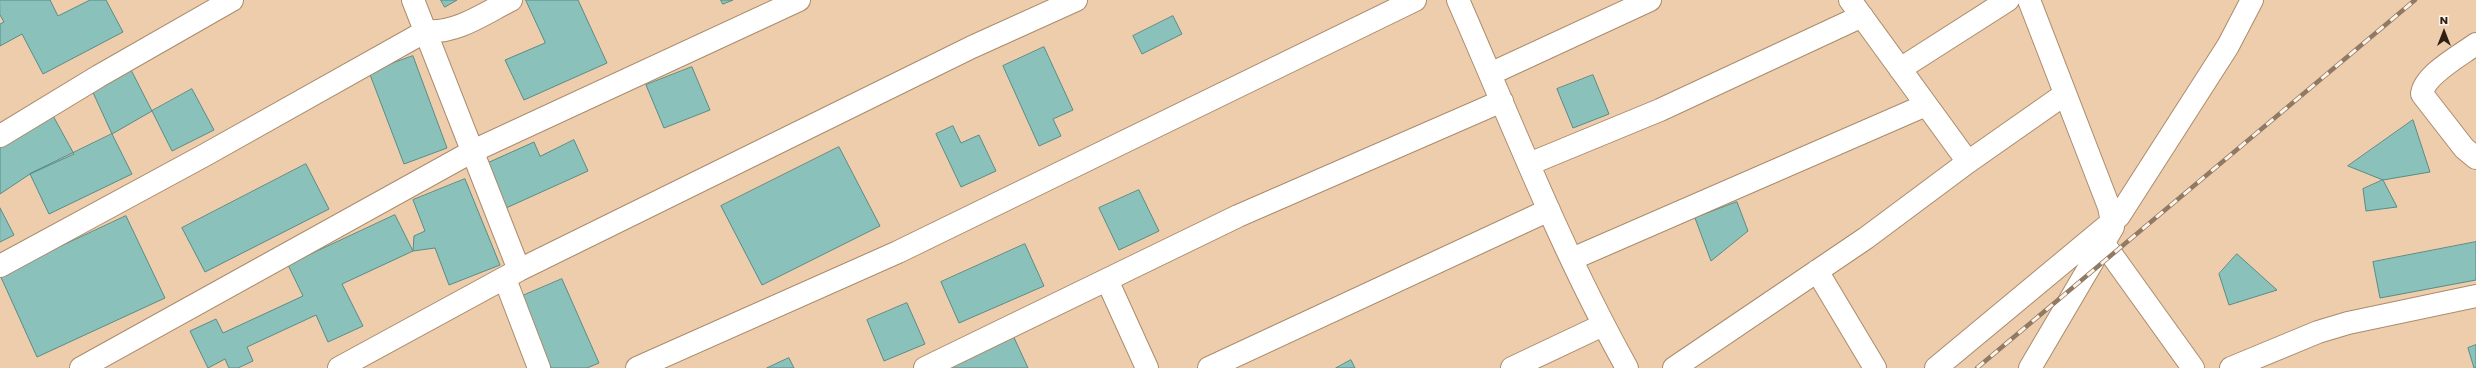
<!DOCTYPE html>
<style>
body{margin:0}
#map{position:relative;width:2476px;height:368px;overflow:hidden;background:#eecdac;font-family:Poppins,sans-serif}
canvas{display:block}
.north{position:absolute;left:2424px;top:12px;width:40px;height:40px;-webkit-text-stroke:3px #fdf2e8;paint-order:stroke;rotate:0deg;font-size:11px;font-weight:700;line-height:16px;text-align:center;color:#2d2114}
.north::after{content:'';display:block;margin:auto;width:14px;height:18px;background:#2d2114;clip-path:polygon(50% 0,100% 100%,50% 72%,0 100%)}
</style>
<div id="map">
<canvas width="2476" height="368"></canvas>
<div class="north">N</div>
</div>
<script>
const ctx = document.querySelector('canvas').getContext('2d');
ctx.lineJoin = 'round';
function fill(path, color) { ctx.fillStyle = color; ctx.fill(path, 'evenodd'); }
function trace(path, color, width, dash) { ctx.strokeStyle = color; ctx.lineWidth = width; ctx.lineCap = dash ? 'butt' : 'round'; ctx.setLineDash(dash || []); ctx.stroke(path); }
const building = new Path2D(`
 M0 0H50L58 16 90 0H106L123 32 43 74 22 34 0 46V24L4 22 0 15Z
 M441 0H457L445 7Z
 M526 0H578L607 63 524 100 505 60 545 43Z
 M721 0H733L723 4Z
 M1173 16 1182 34 1142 54 1133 36Z
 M1044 47 1073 110 1053 119 1061 136 1039 146 1003 66Z
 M413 56 447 148 404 164 369 72Z
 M129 66 152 111 112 134 90 86Z
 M692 67 710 110 664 128 646 85Z
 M1593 75 1609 114 1573 128 1557 89Z
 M192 89 214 130 172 151 152 111Z
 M51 112 74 154 30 174 0 194V140Z
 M2413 120 2430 172 2383 180 2348 166Z
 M953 126 961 143 979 135 996 171 961 187 936 134Z
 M112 134 132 174 49 214 30 174Z
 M574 140 588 171 506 208 485 164 534 142 540 156Z
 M839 147 880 226 762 285 721 206Z
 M306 164 329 209 205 272 182 228Z
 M465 179 500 265 449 285 435 248 413 251 414 236 425 231 413 200Z
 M2383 180 2397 207 2366 211 2363 189Z
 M1139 190 1159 231 1119 250 1099 208Z
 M1737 202 1748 231 1711 261 1695 218Z
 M0 208 14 235 0 242Z
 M395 215 413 251 342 284 363 326 328 342 316 315 247 347 253 361 238 368H229L225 359 208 368 190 331 216 319 223 333 303 296 288 265Z
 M126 216 165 298 37 357 0 275Z
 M2476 242V280L2380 298 2373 262Z
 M1025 244 1044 286 959 323 941 282Z
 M2237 254 2277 290 2229 305 2219 274Z
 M562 279 599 363 587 368H551L520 297Z
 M907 303 925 344 884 361 867 320Z
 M1011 331 1028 368H932Z
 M2476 345V368H2474L2468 348Z
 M789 358 794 368H767Z
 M1351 360 1355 368H1336Z`);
fill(building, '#8bc1bb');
trace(building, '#578c86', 1);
const street = new Path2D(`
 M413 0 519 270
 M1458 0C1512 123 1561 250 1627 368
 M1850 0 1968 162
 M2029 0 2109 207 2113 227 2030 368
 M2476 44C2461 55 2424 75 2422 94L2464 148 2476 158
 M1900 69 2008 0
 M1490 74 1650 0
 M0 136 99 76 232 0
 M1529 164 1660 110 1862 16
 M2104 244 2193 368
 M1572 259 1926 105
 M0 266 205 155 426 31C456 34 485 13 511 0
 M1817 271 1875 368
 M505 279 539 368
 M1107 280 1147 368
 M81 368 473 151 799 0
 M339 368 519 270 972 47 1076 0
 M637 368 898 252 1415 0
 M925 368 1238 216 1502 101
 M1209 368 1549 210
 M1512 368 1603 325
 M1674 368 1866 238 1968 162 2065 94
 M1936 368 2119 216 2228 46 2252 0
 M2231 368 2318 332 2348 323 2476 296`);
trace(street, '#aa8b6c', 24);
trace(street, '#fff', 22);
const rail = new Path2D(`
 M1977 368 2415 0`);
trace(rail, '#917a63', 4.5);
trace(rail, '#fdf2e8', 3, [9]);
</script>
